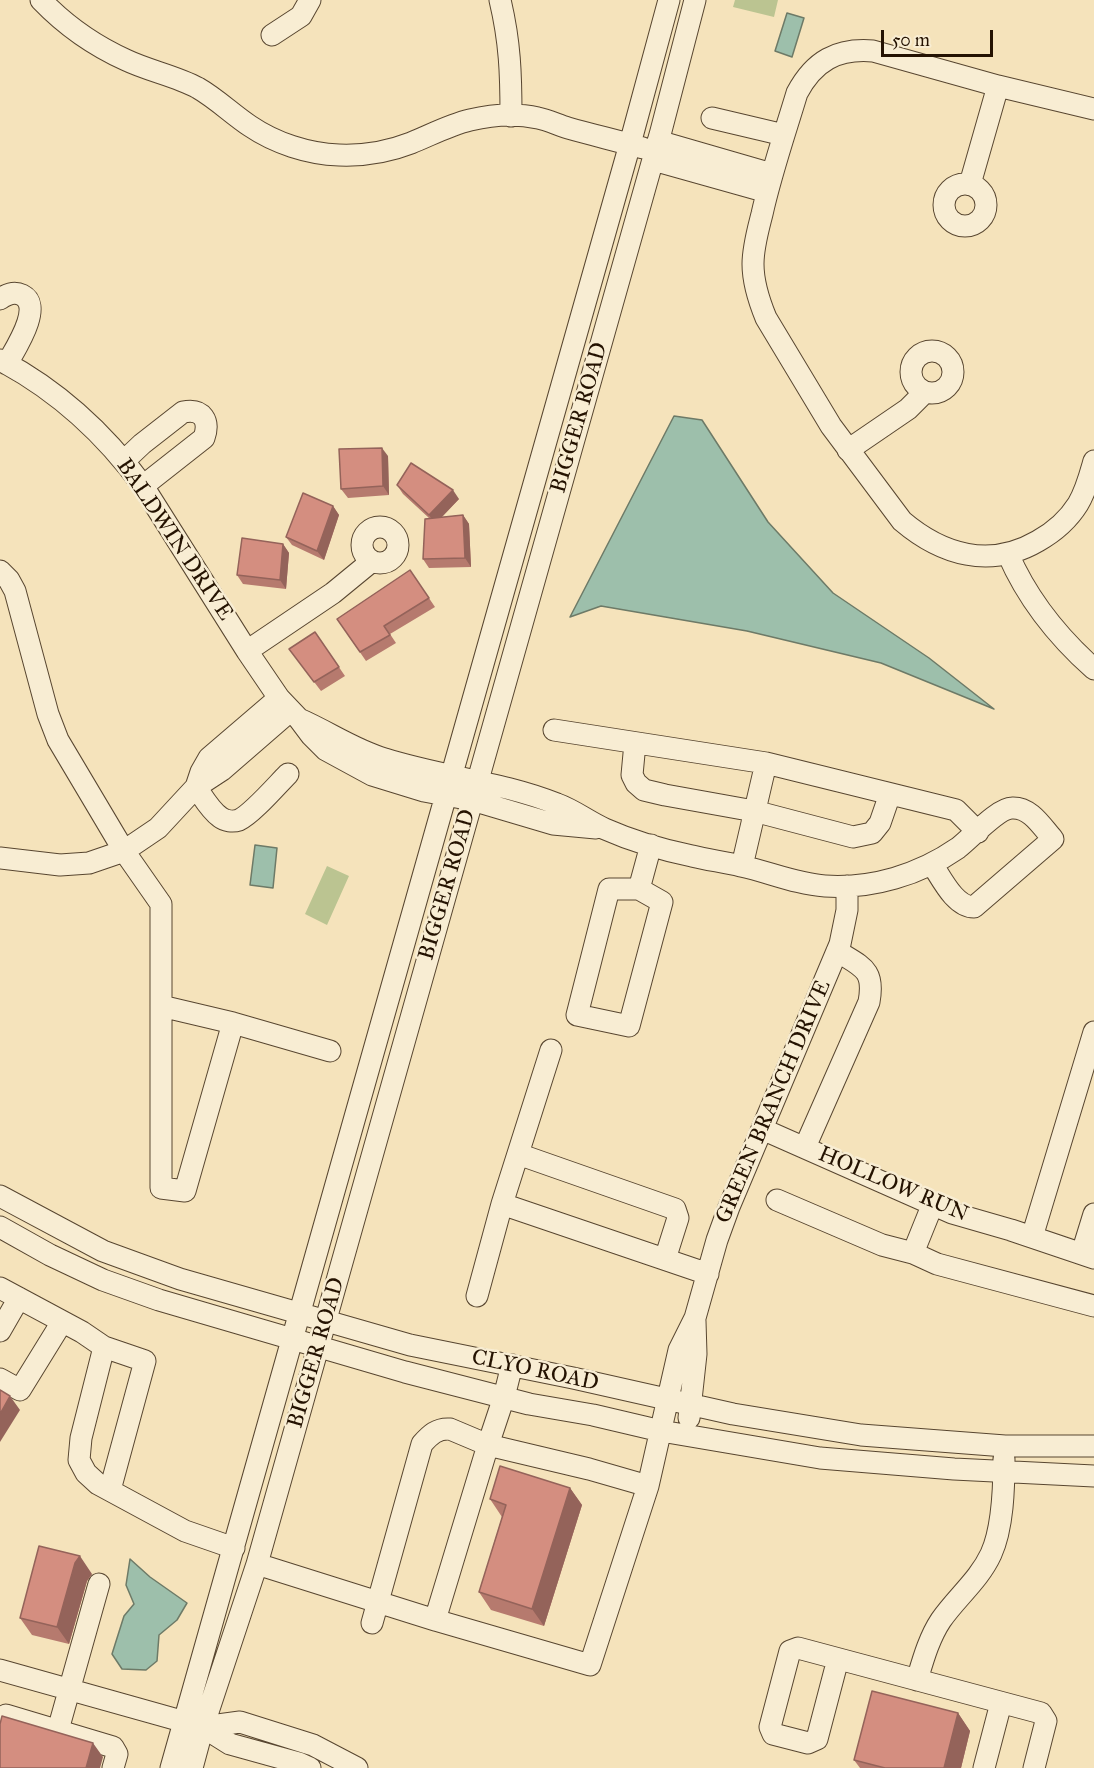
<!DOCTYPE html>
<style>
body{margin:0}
#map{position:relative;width:1094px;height:1768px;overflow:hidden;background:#f5e3bb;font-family:"IM FELL Great Primer",serif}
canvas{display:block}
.scale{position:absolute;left:881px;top:30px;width:112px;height:27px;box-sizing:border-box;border:3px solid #241201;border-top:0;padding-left:8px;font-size:18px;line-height:21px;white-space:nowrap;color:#241201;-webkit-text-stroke:4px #f8edd3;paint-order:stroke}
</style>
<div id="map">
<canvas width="1094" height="1768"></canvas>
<div class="scale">50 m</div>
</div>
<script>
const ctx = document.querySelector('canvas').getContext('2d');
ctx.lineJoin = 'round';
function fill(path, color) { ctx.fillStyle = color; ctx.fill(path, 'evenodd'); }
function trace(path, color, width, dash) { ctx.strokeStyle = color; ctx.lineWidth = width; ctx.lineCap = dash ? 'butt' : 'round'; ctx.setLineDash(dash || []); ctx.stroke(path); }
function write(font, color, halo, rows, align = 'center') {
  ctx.font = font + ' "IM FELL Great Primer",serif'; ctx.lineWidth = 5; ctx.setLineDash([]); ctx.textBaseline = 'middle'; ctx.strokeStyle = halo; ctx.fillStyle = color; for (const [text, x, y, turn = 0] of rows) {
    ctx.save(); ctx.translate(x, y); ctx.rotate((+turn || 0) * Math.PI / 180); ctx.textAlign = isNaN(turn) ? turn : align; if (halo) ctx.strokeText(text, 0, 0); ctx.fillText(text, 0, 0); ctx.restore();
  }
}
fill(new Path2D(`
 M735 0H778L774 17 733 7Z
 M327 866 349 876 327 925 305 914Z`), '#bbc491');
const water = new Path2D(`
 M787 13 804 18 792 57 775 51Z
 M674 416 702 420 768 522 833 593 929 658 994 709 881 663 747 631 601 606 570 617Z
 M255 845 277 848 273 888 250 885Z
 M130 1559 150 1577 187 1603 177 1620 159 1635 157 1661 146 1670 122 1669 112 1654 124 1616 134 1604 126 1585Z`);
fill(water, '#9dbfab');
trace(water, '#6d7a67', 1.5);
const minor = new Path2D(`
 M41 0C65 25 95 46 126 60 149 71 176 76 198 88 217 99 232 114 250 126 275 143 308 154 339 155 364 156 388 152 411 143 431 135 449 125 470 120 491 115 516 113 538 118 548 120 558 125 568 128 593 135 618 141 643 148
 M500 0C510 42 511 74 511 116
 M272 35 301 16 310 0
 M1094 109 998 86 873 51C837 48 814 61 797 93 785 133 771 173 762 214 758 230 753 247 753 264 753 283 759 301 766 318L831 426 902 521C942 555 990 569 1038 541 1054 532 1068 520 1078 504 1086 491 1090 475 1094 461
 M712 118 784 135
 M658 141 772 174
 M653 160 767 192
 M944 205a21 21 0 1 1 42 0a21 21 0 1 1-42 0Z
 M970 184 998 86
 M0 299C7 294 14 291 22 295 44 306 15 349 7 364
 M911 372a21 21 0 1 1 42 0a21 21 0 1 1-42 0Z
 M0 360C57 390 105 434 143 486L247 651 279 698 299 719 311 735 326 750 372 775 424 791 472 800 553 824 596 828
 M848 450 908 409 925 392
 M124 461 142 444 183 412C203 408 210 421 204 438L143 486
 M362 545a18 18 0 1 1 36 0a18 18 0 1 1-36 0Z
 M1008 554C1027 598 1058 637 1094 669
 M0 571 9 580 15 591 48 714 58 740 124 851 161 904V1188L185 1191 233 1023
 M247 651 333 593 372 561
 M299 719C329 732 354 750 385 759 442 777 502 782 557 804 574 810 589 822 605 829 632 841 663 850 692 856 708 860 725 862 741 866 769 872 796 884 825 886 872 889 919 875 958 848 971 838 998 808 1012 808 1031 807 1042 827 1053 839L974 907C955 907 942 879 932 864
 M554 730 766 763 956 810 978 832
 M635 743 632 775 636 783 644 790 665 795 754 811 853 837 872 833 880 823 890 794
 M196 787C203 797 210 810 220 817 225 821 233 822 239 820 252 814 277 785 288 774
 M196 787 201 772 209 758 279 698
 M0 858 60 865 89 863 124 851 158 828 196 787 222 770 290 711
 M742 866 766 763
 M639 889H609L577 1015 629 1026 662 902 639 889 651 845
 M161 1006 233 1023 330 1051
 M762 1129 952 1213 1011 1230 1094 1258
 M805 1147 869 1002C875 969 862 967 837 951
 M518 1154 675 1209 678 1218 665 1259
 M0 1196 103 1251 180 1279 410 1345 573 1378 733 1414 861 1435 1005 1446H1094
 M777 1200 882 1245 913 1253 932 1206
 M502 1204 708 1274
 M0 1227 50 1255 103 1280 159 1300 405 1372 529 1404 593 1415 661 1431 820 1458 954 1469 1094 1476
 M1032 1237 1094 1032
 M913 1253 937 1264 1094 1306
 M1082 1253 1094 1214
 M0 1288 82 1332 104 1347 81 1438 79 1460 86 1473 98 1484 185 1531 234 1548
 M477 1296 502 1204 551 1050
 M0 1331 19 1298
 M104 1347 145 1361 110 1490
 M0 1379 20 1390 62 1322
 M689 1418 696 1354 695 1321
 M648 1486 590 1665 435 1620 488 1445 589 1469 648 1486 679 1350 695 1318 717 1240 729 1207 840 944 847 910V886
 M257 1564 435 1620
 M372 1623 422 1444C430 1435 437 1428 450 1429L488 1445 504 1397 512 1365
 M838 1659 817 1739 808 1743 773 1734 770 1727 790 1651 798 1648 1041 1713 1046 1721 1034 1768
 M0 1670 203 1727 230 1744 299 1763 310 1768
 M917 1680C923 1660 929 1638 941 1620 957 1597 979 1580 991 1554 1003 1528 1004 1488 1004 1459
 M0 1720 6 1715 113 1747 117 1754 113 1768
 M203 1727 240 1722 313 1745 357 1768
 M58 1730 99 1584
 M171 1768 630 144 669 0
 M192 1768 203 1727 257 1564 661 131 695 0
 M984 1768 1001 1703`);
trace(minor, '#584630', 23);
trace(minor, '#f8edd3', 21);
fill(new Path2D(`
 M388 456 389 495 348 498 341 489Z
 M397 485 459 499 442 517 463 515 469 524 471 567 429 568 423 559 429 518 403 494Z
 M333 506 339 515 324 560 292 545 286 537Z
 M283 544 289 553 286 589 243 584 237 575Z
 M410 570 435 607 390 634 396 643 366 661 337 619Z
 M315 632 345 676 321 691 289 649Z
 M570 1488 582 1505 544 1626 491 1610 479 1592 502 1517 490 1499Z
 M92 1574 87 1581 69 1644 32 1635 20 1618Z
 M958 1713 970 1731 961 1768H860L854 1760Z`), '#b67a6e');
fill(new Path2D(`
 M382 448 388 456 389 495 383 486Z
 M453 490 459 499 435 524 429 515Z
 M333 506 339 515 324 560 317 551Z
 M463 515 469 524 471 567 465 558Z
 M283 544 289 553 286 589 280 580Z
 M10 1396 20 1410 0 1442V1414Z
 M570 1488 582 1505 544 1626 532 1609Z
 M80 1556 92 1574 87 1581 69 1644 57 1627 75 1563Z
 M958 1713 970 1731 961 1768H944Z
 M93 1743 103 1757 100 1768H86Z`), '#94635a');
const building = new Path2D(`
 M382 448 383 486 341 489 339 449Z
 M411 463 453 490 429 515 397 485Z
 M303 493 333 506 317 551 286 537Z
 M463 515 465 558 423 559 425 519Z
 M242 538 283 544 280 580 237 575Z
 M410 570 429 598 384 626 390 635 360 652 337 619Z
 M315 632 339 667 314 682 289 649Z
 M0 1390 10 1396 0 1414Z
 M500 1466 570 1488 532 1609 479 1592 506 1505 490 1499Z
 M39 1546 80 1556 75 1563 57 1627 20 1618Z
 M872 1691 958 1713 944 1768H885L854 1760Z
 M2 1716 93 1743 86 1768H0V1724Z`);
fill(building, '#d48e80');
trace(building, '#94635a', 1.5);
write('22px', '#241201', '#f8edd3', [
 ["BIGGER ROAD",580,418,-74],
 ["BALDWIN DRIVE",174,540,56],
 ["BIGGER ROAD",448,885,-74],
 ["GREEN BRANCH DRIVE",774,1102,-67],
 ["HOLLOW RUN",893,1185,23],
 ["BIGGER ROAD",317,1353,-74],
 ["CLYO ROAD",535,1371,12]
]);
</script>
